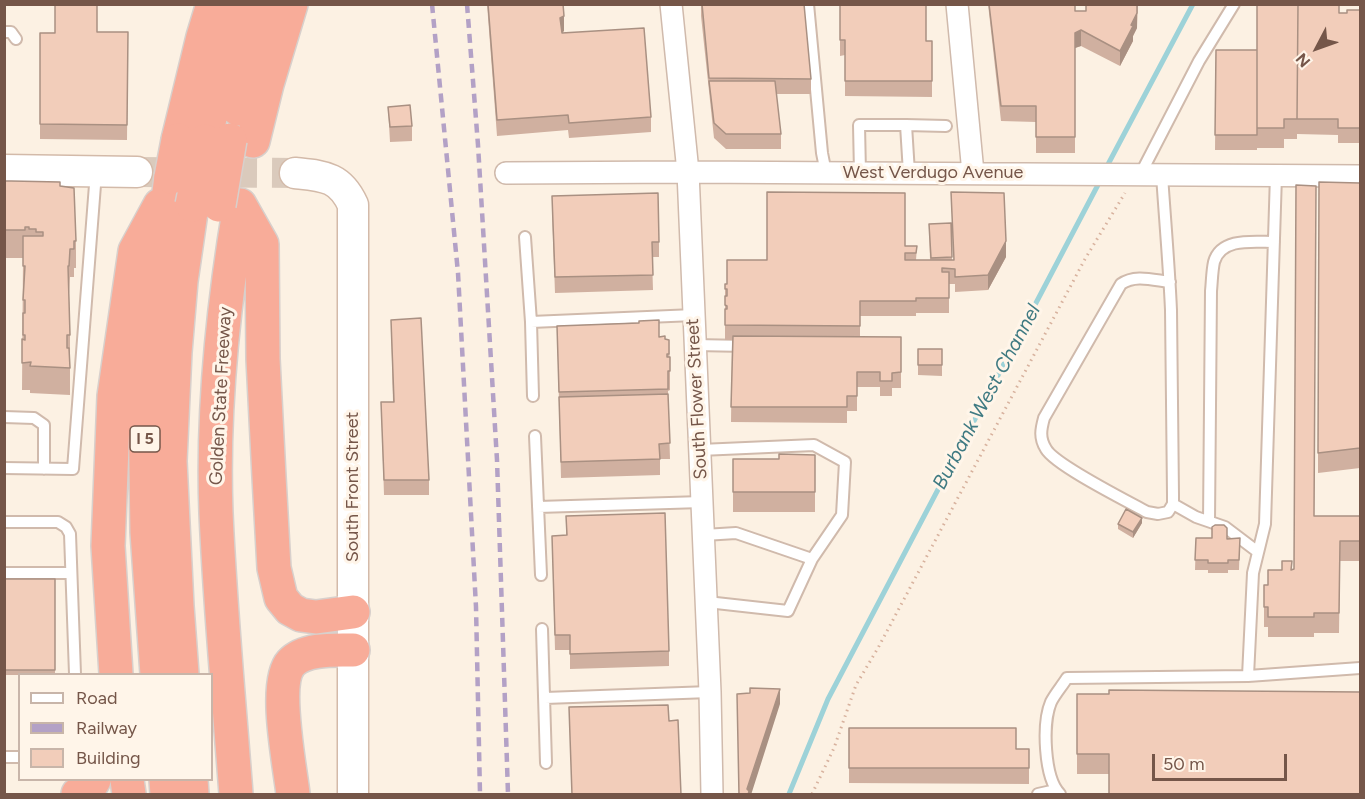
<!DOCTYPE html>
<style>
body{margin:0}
#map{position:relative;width:1365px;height:799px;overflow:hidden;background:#fcf1e3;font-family:Figtree,sans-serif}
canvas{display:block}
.frame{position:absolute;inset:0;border:6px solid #755649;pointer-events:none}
.legend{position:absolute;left:18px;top:673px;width:195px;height:108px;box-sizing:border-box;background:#fff5e9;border:2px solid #c8b5a9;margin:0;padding:8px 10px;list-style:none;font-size:18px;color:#755649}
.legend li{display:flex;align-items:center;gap:12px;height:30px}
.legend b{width:30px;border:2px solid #c8b5a9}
.north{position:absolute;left:1287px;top:18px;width:60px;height:60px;-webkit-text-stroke:4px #fff5e9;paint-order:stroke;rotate:229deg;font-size:16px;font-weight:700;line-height:24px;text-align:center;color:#755649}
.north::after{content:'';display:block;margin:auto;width:21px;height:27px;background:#755649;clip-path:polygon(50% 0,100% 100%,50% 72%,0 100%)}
.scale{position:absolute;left:1152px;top:754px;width:135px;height:27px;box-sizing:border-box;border:3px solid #755649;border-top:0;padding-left:8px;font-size:18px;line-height:21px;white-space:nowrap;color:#755649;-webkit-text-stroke:4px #fff5e9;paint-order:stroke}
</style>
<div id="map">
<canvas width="1365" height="799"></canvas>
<div class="frame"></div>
<ul class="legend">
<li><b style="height:8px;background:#fff"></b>Road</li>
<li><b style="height:8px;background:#b3a1c6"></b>Railway</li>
<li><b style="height:16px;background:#f2cdba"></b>Building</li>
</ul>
<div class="north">N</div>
<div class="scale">50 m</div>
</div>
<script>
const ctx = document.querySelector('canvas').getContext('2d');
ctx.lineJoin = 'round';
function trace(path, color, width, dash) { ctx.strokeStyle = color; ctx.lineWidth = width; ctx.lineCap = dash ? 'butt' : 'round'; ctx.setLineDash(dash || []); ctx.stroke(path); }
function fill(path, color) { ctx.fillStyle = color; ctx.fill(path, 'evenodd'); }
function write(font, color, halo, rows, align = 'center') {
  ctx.font = font + ' Figtree,sans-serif'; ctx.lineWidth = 6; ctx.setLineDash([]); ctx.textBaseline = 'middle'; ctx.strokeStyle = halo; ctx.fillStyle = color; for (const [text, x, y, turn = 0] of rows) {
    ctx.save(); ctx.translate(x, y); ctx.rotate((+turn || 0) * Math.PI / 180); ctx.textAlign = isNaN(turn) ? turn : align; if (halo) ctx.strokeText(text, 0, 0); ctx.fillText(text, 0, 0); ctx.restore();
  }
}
trace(new Path2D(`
 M1105 170 1193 4
 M789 794 828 699 1100 181`), '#9dd2d8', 5);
trace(new Path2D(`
 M137 172 295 173`), '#dacabc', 30, [30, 15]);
const lane = new Path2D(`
 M808 4 822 153 826 173
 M4 32H11L16 39
 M906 125 946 126
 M860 173 859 125H906L909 173
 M1140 175 1199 61 1234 4
 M1162 175C1165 220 1169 265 1171 310L1173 495V504L1168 512 1158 514 1147 512C1127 501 1055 465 1046 449 1039 438 1041 429 1044 418L1121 284C1135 274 1153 280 1170 282
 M525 237 531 322 694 315
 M531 322 533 396
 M695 345 746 346
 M4 417 34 418 44 425V469
 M535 436 541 575
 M700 450 814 445 845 462 842 515 812 559 788 611 707 602
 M4 468 73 469 96 172
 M1173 504 1196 517 1225 527 1258 552
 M538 507 702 502
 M1209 521 1211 291C1212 281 1212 271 1214 262 1221 237 1254 242 1274 242
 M4 522H58L66 527 70 534 75 674
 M704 535 736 533 812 559
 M4 573H71
 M542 629 546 763
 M1248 676 1253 573 1265 524 1276 175
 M545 698 710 692
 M4 757H20
 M1038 794 1056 790
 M1060 794C1044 778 1042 723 1051 702 1055 694 1062 686 1067 678L1248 676 1360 668`);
const street = new Path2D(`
 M671 4 688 172 710 692 712 794
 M957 4 973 173
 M506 173 688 172 1360 176`);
const secondary = new Path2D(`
 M4 170 137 172
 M295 173C323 176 340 176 353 205V794`);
const highway = new Path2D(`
 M238 109 266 4
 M178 140 203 37 213 4
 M205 141 215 95 241 4
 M253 141 267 84 291 4
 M240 205 262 244 263 359 269 477 274 568 281 598 290 609 301 615 316 617 353 612
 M116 674 108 546 114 396 135 251 160 205
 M157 674 147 532 145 403 149 344 171 177
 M182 674 177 606 170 461 175 352 181 281 192 205
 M127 780 129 794
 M166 780 167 794
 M191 780 192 794
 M78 794 91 785 94 780
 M236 794C229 701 220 607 216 513 212 410 223 306 240 205
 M293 794C290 767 273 683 291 663 305 648 335 650 353 650`);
trace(lane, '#d0baac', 14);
trace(street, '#d0baac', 24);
trace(secondary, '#d3baa9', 33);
trace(highway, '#d8d0cc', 36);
trace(new Path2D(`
 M812 794 834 748 856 685 878 648 1085 259 1125 193`), '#d7b19d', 3, [1.5, 4.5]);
trace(lane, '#fff', 10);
trace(street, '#fff', 21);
trace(secondary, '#fff', 30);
trace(highway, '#f8ac99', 33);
trace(new Path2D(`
 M432 4 458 273 476 607 480 794
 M467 4 478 145 497 460 508 794`), '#b3a1c6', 4.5, [9, 6]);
const highwayBridge = new Path2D(`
 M171 177 178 140
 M192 205 205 141
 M219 205 230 140`);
trace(highwayBridge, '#d8d0cc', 36, []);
trace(highwayBridge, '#f8ac99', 33);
fill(new Path2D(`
 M487 4H563L564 31 562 33 651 117V132L569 138 568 130 497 136Z
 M701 4 811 79V94H776L781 134V149H726L714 138 701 16Z
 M840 4 926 41H932V97L845 96V55L840 56Z
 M988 4H1075V11H1086L1138 4 1137 28 1133 36V41L1120 66 1081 46 1075 48V153H1036V122L1001 121Z
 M1360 10V143H1338V135L1297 134V139H1284V148H1257V150H1215L1216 50H1257L1339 13H1347Z
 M97 32H128L127 140 40 139V33Z
 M388 107 412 126V141L390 142Z
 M4 181 60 186 76 241V268H74V277H70L69 294V293L70 335V395L30 393V390H22L23 258H4Z
 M1360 183V468L1318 473V453Z
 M951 192 1006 257 988 290 955 292V284H949V313H916V316H860V337H901V388H892V396H880V387H857V411H847V423L731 422 732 340H725V284H727L767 260 905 246H917L916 260H930L929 224 951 223 952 260H954Z
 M552 211 659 242V257H652L653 290 555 293Z
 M391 320 429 480V495H384L381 402H393Z
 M557 326 659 337 669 340 670 371V390L668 391 670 459H660V475L561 478Z
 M918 349H942V376L918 375Z
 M815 455V512H733V459H779Z
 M566 516 669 651V666L570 669V650H555L552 536 566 535Z
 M1315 516H1360V561H1340L1339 633H1314V637H1268V627H1264V585H1268L1282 570 1294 569Z
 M1142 523 1133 538 1118 529V524Z
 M1196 538H1240L1239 570H1228V573H1208V570H1195Z
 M4 579H55V675H4Z
 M1077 694H1109V774H1077Z
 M849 728 1016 749H1029V784L849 783Z`), '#d0b0a0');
fill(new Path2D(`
 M1137 4V28L1133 36V41L1120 66V51L1131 25Z
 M564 16V31L560 34V18Z
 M1081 30V46L1075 48V33Z
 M1006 241V257L988 290V275Z
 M1142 518V523L1133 538V532Z
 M780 689V704L751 795H747V789Z`), '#a99082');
const building = new Path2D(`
 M55 4H97V32H128L127 125 40 124V33H55Z
 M488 4H563L564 16 560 18 562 33 644 28 651 117 569 123 568 115 497 120Z
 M702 4H804L811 79 709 78Z
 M840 4H926V41H932V81H845V40H840Z
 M989 4H1075V11H1086V4H1137V13L1131 25 1133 26 1120 51 1081 30 1075 33V137H1036V106H1001Z
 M1257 4H1298L1297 119H1284V128H1257Z
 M1298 5H1339V13H1347V10H1360V128H1338V119H1297Z
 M1216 50H1257V135H1215Z
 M709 81H775L781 134H726L714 123Z
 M410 105 412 126 390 127 388 107Z
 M4 181H11L60 182V186L74 188 76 241H74V249H70L69 266H68L70 335H67V348H69L70 368 30 366 31 362 22 363V339L25 340V335H23V313H25V300H23L25 266H23V236H43V232H36V229H29V227H25V230H4Z
 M1319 182 1360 183V448L1318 453Z
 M1296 185 1316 186 1314 516H1360V541H1340L1339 613H1314V617H1268V607H1264V585H1268V570H1282V561H1292L1291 570 1294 569Z
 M767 192 905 193V246H917L916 253H905V260H954L951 192 1004 193 1006 241 988 275 955 277V269L942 268V272H949V298H916V301H860V326L725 325V309H727V306L725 305V296H727V289H725V284H727V260H767Z
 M658 193 659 242H652L653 275 555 277 552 196Z
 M951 223 952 257 931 258 929 224Z
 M421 318 429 480H384L381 402H394L391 320Z
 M659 320V337L665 336V339L669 340V354H667V357H670V371H668V389L559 392 557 326 639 323V321Z
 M733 336 901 337V372L892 373V381H880V372H857V396H847V407H731Z
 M918 349H942V365H918Z
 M668 394 670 443 659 444 660 459 561 462 559 397Z
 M779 454 815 455V492H733V459H779Z
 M1126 509 1142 518 1133 532 1118 524Z
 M665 513 669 651 570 654V635H555L552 536 567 535 566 516Z
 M1215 525H1224L1227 528V539L1240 538 1239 560H1228V563H1208V560H1195L1196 538H1212V527Z
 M4 579H55V670H4Z
 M750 688 780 689 747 789 749 791 748 795H739L737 694 750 693Z
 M1109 690 1360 692V795H1109V754H1077V694H1109Z
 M668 705 669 721 678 720 681 795H572L569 707Z
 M849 728H1016V749H1029V768H849Z`);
fill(building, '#f2cdba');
trace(building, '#a99082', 1.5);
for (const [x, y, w] of [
 [145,439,30]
]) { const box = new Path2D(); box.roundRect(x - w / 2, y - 13, w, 26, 4.5); ctx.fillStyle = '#fff5e9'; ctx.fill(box); trace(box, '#755649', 1.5); }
write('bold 16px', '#755649', null, [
 ["I 5",145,439]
]);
write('18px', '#755649', '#fff5e9', [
 ["West Verdugo Avenue",933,173],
 ["Golden State Freeway",221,396,-87],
 ["South Flower Street",697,399,-93],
 ["South Front Street",353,487,-90]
]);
write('italic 20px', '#3f7a82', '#fff5e9', [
 ["Burbank West Channel",987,397,-62]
]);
</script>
